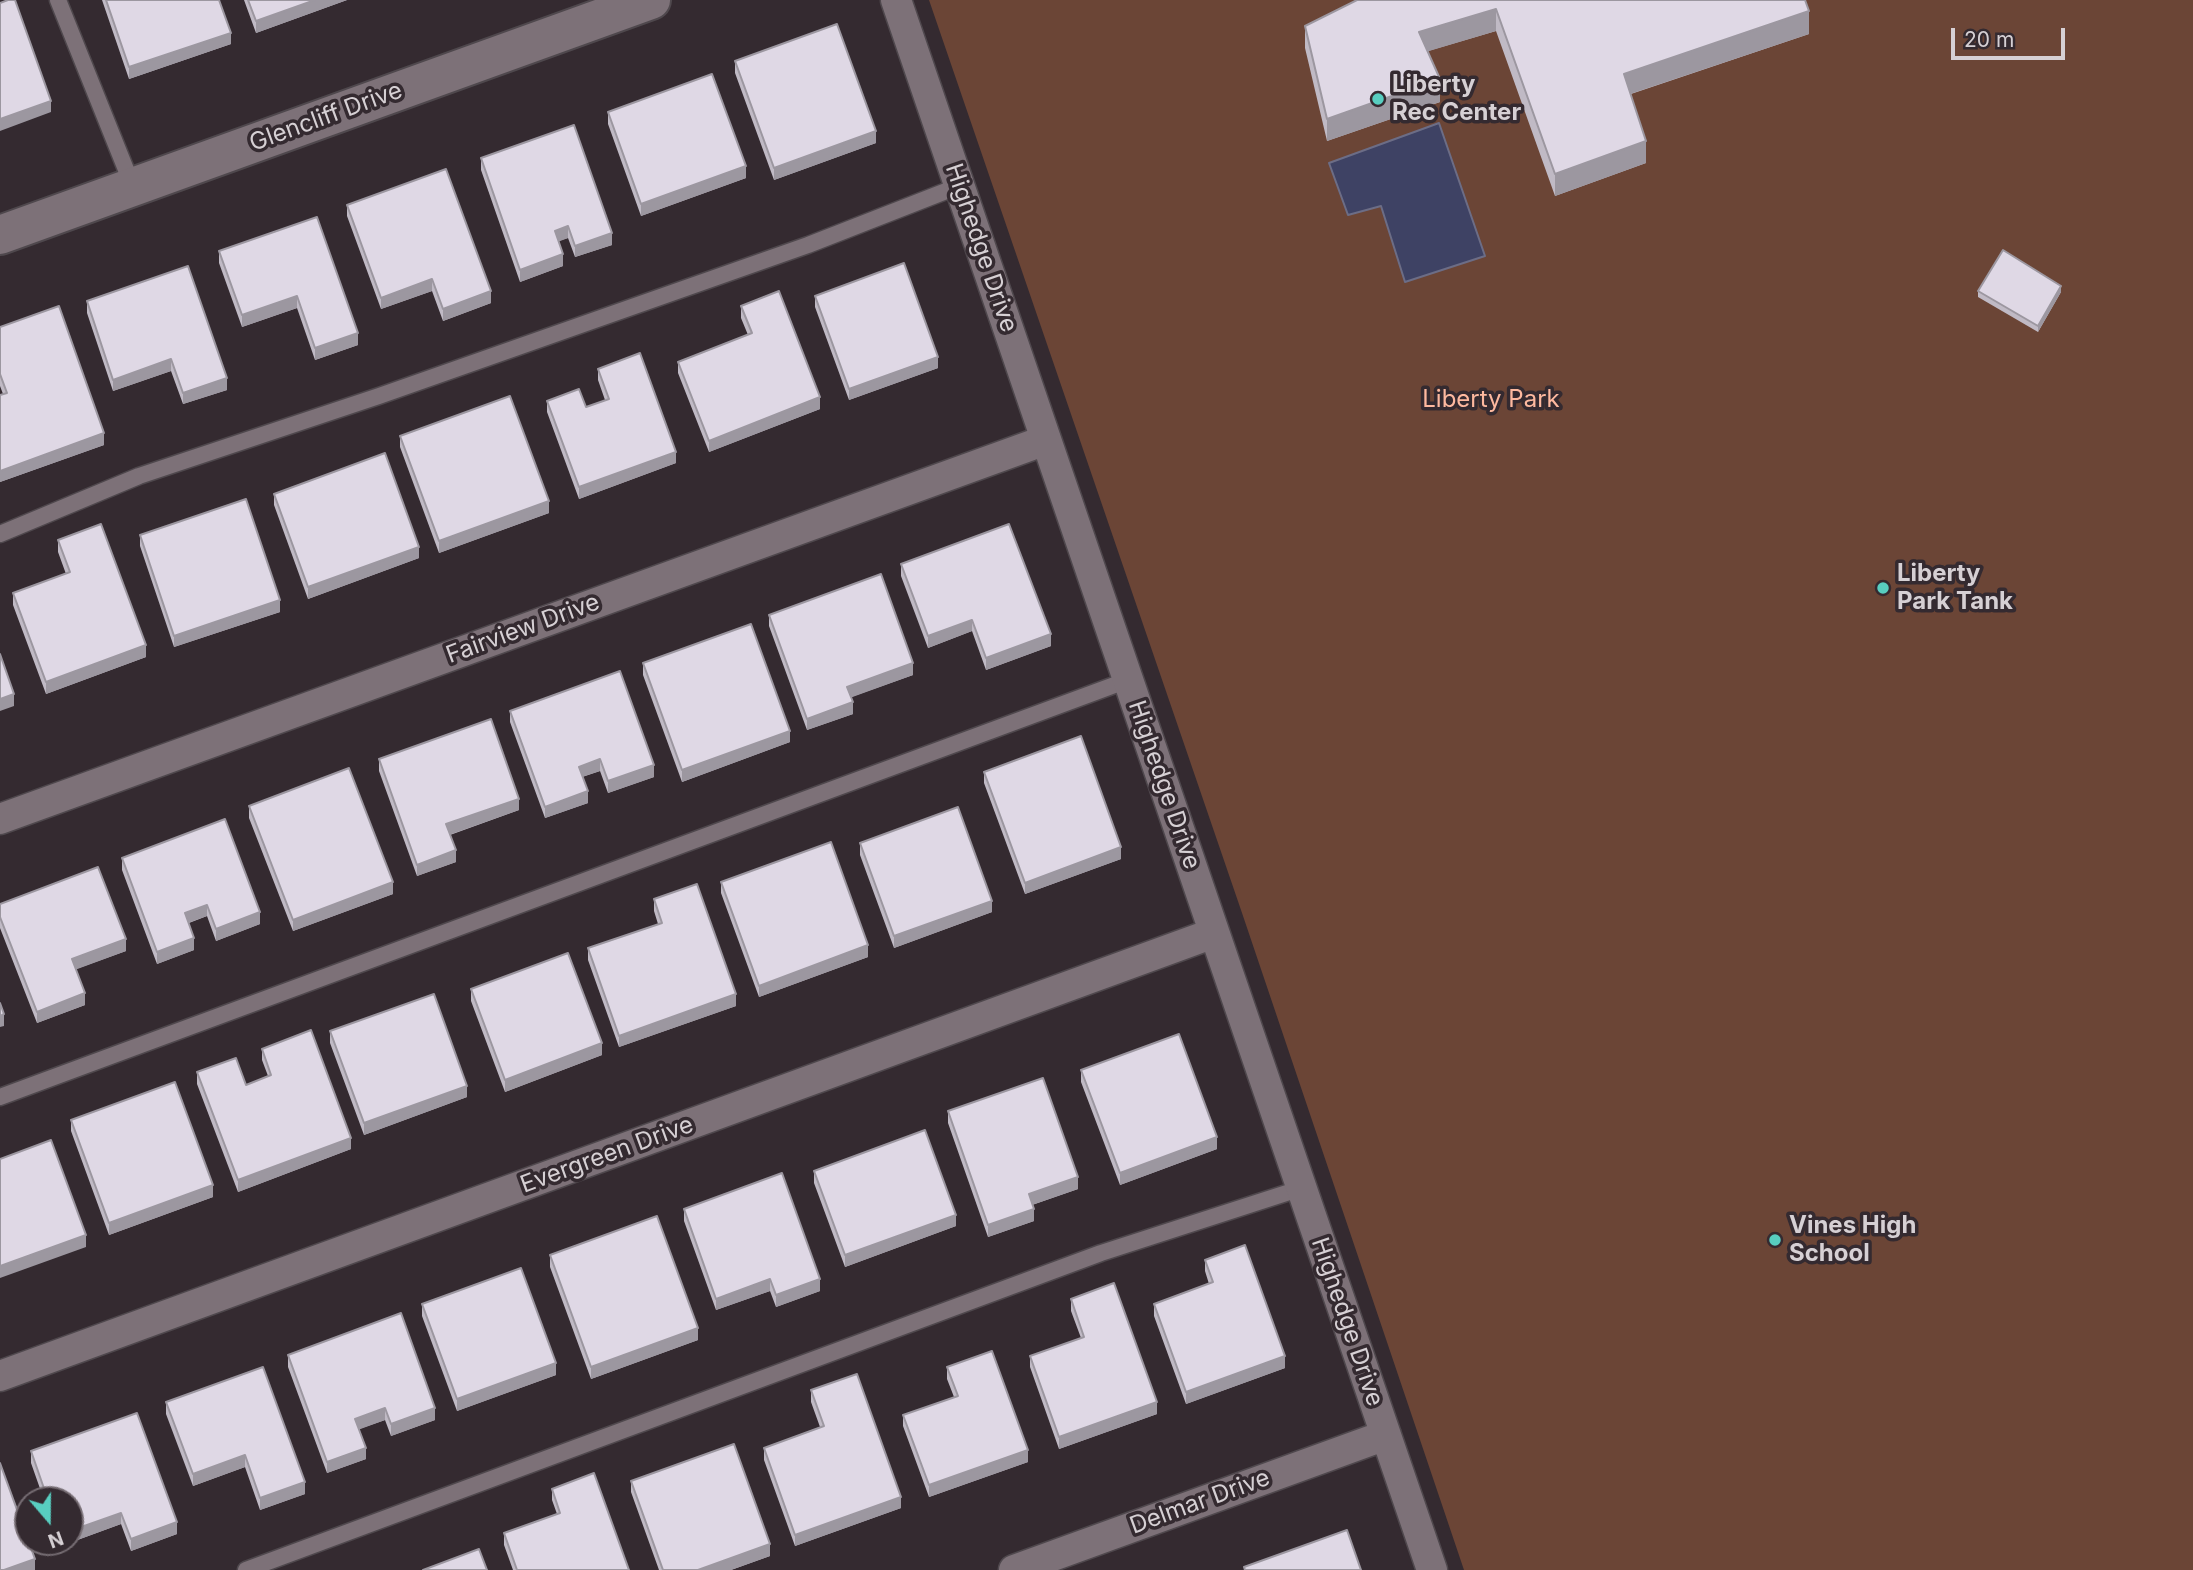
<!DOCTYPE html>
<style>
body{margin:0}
#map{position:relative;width:2193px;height:1570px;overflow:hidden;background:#342a30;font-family:Inter,sans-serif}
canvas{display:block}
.north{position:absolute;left:14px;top:1486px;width:70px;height:70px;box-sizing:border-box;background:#342a30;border:2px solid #756c72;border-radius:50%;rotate:160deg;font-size:19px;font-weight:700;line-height:28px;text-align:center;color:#d6d0d4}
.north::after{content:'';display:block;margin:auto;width:24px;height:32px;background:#58cec0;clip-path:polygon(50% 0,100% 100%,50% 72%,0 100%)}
.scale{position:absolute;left:1951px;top:28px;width:114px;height:32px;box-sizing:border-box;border:4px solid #d6d0d4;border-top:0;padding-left:9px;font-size:21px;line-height:24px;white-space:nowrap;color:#d6d0d4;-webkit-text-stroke:5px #342a30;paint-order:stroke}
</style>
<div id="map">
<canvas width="2193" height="1570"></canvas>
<div class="north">N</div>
<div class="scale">20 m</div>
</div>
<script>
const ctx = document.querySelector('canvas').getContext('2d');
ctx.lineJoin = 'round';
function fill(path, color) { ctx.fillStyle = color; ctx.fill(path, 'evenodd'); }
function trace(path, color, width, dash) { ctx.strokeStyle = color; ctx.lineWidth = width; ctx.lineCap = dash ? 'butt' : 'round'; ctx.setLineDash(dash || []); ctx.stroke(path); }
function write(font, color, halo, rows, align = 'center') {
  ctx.font = font + ' Inter,sans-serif'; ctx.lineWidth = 7; ctx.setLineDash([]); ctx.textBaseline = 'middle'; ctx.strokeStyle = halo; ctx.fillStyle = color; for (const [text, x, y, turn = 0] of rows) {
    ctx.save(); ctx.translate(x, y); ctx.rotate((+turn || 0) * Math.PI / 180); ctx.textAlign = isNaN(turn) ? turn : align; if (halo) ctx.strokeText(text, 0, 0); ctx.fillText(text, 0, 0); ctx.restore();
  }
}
fill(new Path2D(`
 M929 0H2193V1570H1464L1241 910Z`), '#6b4536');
const water = new Path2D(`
 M1439 123 1485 256 1405 282 1381 206 1348 215 1329 163Z`);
fill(water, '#3e4264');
trace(water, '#6c6d86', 2);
const lane = new Path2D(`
 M58 0 133 187
 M0 534 139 476 379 396 808 245 959 186
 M0 1097 1128 680
 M246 1570 1101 1253 1302 1188`);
const street = new Path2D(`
 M896 0 1432 1570
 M0 819 1046 440
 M0 1376 1214 933
 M1014 1570 1386 1435`);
const secondary = new Path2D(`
 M0 235 651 0`);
trace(lane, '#4f484d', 19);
trace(street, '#4f484d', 33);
trace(secondary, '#4f484d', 42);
trace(lane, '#7d7178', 16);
trace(street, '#7d7178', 30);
trace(secondary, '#7d7178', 38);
fill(new Path2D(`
 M102 0H219L231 44 129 79Z
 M244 0H347L256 33Z
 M1357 0 1809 34 1631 94 1646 163 1555 196 1496 31 1428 51 1440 102 1327 141 1305 48V26Z
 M735 61 876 143 774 180 735 73Z
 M608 112 746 178 641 216 608 124Z
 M481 158 612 245 575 257 568 238 558 241 563 266 520 282 481 170Z
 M347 205 491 303 443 321 432 291 381 309 347 216Z
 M317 217 358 345 315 360 297 308 242 327 219 263V251Z
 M1978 291 2061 292 2038 332 1978 297Z
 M815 296 938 368 849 400 815 307Z
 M87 301 227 390 183 404 171 371 113 391 87 313Z
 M741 306 820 409 709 452 678 373V362L748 335 741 318Z
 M0 327 104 445 0 482V395L3 394 0 386Z
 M598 369 676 463 579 499 547 412V401L586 407 605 400 598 380Z
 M400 436 549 513 439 553 400 447Z
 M274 494 419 558 308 599 274 505Z
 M140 535 280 612 174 647 140 546Z
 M58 540 146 657 46 694 13 605V593L66 574 58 552Z
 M901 564 1051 646 986 670 972 631 928 648 901 576Z
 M769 615 913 675 851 697 853 714 807 730 769 626Z
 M643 663 790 742 682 782 643 675Z
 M510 711 654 777 608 793 600 771 582 777 588 803 545 818 510 722Z
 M379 759 519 810 450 835 456 862 417 876 379 771Z
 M984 772 1121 859 1025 894 984 783Z
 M249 806 393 894 293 931 249 818Z
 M860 843 992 912 894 948 860 855Z
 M122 858 260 924 216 941 207 916 189 923 194 950 157 964 122 870Z
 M721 882 868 957 759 997 721 893Z
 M654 899 736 1006 619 1047 588 960V948L658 924 654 911Z
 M0 904 126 951 76 969 85 1005 37 1023 0 928Z
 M471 989 602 1055 505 1092 471 1001Z
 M330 1031 467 1097 364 1135 330 1043Z
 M262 1049 351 1149 238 1192 197 1084V1072L246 1085 268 1076 262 1060Z
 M1081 1070 1217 1149 1120 1185 1081 1082Z
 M948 1111 1078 1189 1032 1205 1034 1221 988 1237 948 1123Z
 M71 1120 213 1197 109 1235 71 1131Z
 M814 1171 956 1226 845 1267 814 1183Z
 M684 1209 820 1291 776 1307 770 1291 716 1310 684 1221Z
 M550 1255 698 1340 591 1379 550 1267Z
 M1205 1260 1285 1368 1186 1404 1154 1316V1304L1209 1284 1205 1271Z
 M1071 1299 1157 1414 1059 1449 1030 1367V1356L1081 1338 1071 1311Z
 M422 1304 556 1375 457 1411 422 1316Z
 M288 1355 435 1420 391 1436 385 1420 359 1429 366 1459 327 1473 288 1367Z
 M947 1367 1028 1462 929 1497 903 1426V1415L954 1397 947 1379Z
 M811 1390 901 1508 795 1546 764 1460V1448L820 1427 811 1402Z
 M166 1402 305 1494 260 1510 245 1467 193 1486 166 1414Z
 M31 1451 177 1534 131 1551 121 1524 61 1546 60 1542H70V1500H44L31 1463Z
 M631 1481 770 1556 731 1570H659L631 1492Z
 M552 1489 629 1570H513L504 1545V1533L557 1514 552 1500Z`), '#c0bac5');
fill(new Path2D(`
 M315 0H347L256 33V21Z
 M1496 9V31L1419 54V32Z
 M1809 11V34L1624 96V74Z
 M231 33V44L129 79V67Z
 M1440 79V102L1327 141V119Z
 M51 101V112L0 131V119Z
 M876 131V143L774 180V168Z
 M1646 141V163L1555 196V174Z
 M746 166V178L641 216V204Z
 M568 226V238L555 243V231Z
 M612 233V245L575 257V246Z
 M563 254V266L520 282V270Z
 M432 279V291L381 309V298Z
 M2061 286V292L2038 332V326Z
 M491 291V303L443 321V309Z
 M297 296V308L242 327V315Z
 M358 333V345L315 360V348Z
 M938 357V368L849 400V389Z
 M171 359V371L113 391V380Z
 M227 378V390L183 404V393Z
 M820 397V409L709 452V441Z
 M104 433V445L0 482V471Z
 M676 452V463L579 499V487Z
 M549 501V513L439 553V541Z
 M419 547V558L308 599V587Z
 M280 600V612L174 647V636Z
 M972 620V631L928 648V636Z
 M1051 634V646L986 670V658Z
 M146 645V657L46 694V682Z
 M913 663V675L847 699V687Z
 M14 694V706L0 711V699Z
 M853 702V714L807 730V719Z
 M790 731V742L682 782V770Z
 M600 759V771L579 778V767Z
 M654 765V777L608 793V781Z
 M588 791V803L545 818V807Z
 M519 799V810L446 836V824Z
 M1121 847V859L1025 894V883Z
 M456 850V862L417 876V865Z
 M393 882V894L293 931V920Z
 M992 901V912L894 948V936Z
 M207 905V916L185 924V913Z
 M260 912V924L216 941V929Z
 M194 938V950L157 964V952Z
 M126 939V951L72 971V959Z
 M868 945V957L759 997V986Z
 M85 993V1005L37 1023V1012Z
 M736 994V1006L619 1047V1036Z
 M4 1014V1026L0 1027V1016Z
 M602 1043V1055L505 1092V1080Z
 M467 1086V1097L364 1135V1123Z
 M1217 1137V1149L1120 1185V1173Z
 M351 1138V1149L238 1192V1180Z
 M1078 1177V1189L1029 1206V1194Z
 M213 1185V1197L109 1235V1223Z
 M1034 1209V1221L988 1237V1225Z
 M956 1215V1226L845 1267V1255Z
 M86 1235V1247L0 1278V1266Z
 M770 1279V1291L716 1310V1299Z
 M820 1279V1291L776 1307V1295Z
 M698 1328V1340L591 1379V1367Z
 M1285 1356V1368L1186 1404V1392Z
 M556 1363V1375L457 1411V1399Z
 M1157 1402V1414L1059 1449V1437Z
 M385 1408V1420L355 1431V1419Z
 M435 1408V1420L391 1436V1424Z
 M366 1448V1459L327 1473V1462Z
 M1028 1450V1462L929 1497V1485Z
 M245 1455V1467L193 1486V1474Z
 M305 1482V1494L260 1510V1498Z
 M901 1497V1508L795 1546V1535Z
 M121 1513V1524L61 1546V1542H70V1531Z
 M177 1522V1534L131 1551V1539Z
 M770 1544V1556L731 1570H698Z
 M35 1559V1570H4Z`), '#9c97a0');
const building = new Path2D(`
 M8 0H15L51 101 0 119V3Z
 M106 0H219L231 33 129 67Z
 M248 0H315L256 21Z
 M1357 0H1805L1809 11 1624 74 1646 141 1555 174 1496 9 1419 32 1440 79 1327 119 1305 26Z
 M837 24 876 131 774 168 735 61Z
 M712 74 746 166 641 204 608 112Z
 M574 125 612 233 575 246 568 226 555 231 563 254 520 270 481 158Z
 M446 169 491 291 443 309 432 279 381 298 347 205Z
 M317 217 358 333 315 348 297 296 242 315 219 251Z
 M2003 250 2061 286 2038 326 1978 291Z
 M904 263 938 357 849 389 815 296Z
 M188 266 227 378 183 393 171 359 113 380 87 301Z
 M779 291 820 397 709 441 678 362 752 333 741 306Z
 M59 306 104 433 0 471V395L7 393 0 374V327Z
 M640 353 676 452 579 487 547 401 579 389 586 407 609 399 598 369Z
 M510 396 549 501 439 541 400 436Z
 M385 453 419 547 308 587 274 494Z
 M246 499 280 600 174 636 140 535Z
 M101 524 146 645 46 682 13 593 70 572 58 540Z
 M1009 524 1051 634 986 658 972 620 928 636 901 564Z
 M881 574 913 663 847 687 853 702 807 719 769 615Z
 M751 624 790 731 682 770 643 663Z
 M0 654 14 694 0 699Z
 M620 671 654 765 608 781 600 759 579 767 588 791 545 807 510 711Z
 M491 719 519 799 446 824 456 850 417 865 379 759Z
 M1081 736 1121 847 1025 883 984 772Z
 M349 768 393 882 293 920 249 806Z
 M958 807 992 901 894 936 860 843Z
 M225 819 260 912 216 929 207 905 185 913 194 938 157 952 122 858Z
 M831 842 868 945 759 986 721 882Z
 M98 867 126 939 72 959 85 993 37 1012 0 917V904Z
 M697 884 736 994 619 1036 588 948 662 923 654 899Z
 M568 953 602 1043 505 1080 471 989Z
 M434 994 467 1086 364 1123 330 1031Z
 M0 1003 4 1014 0 1016Z
 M311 1030 351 1138 238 1180 197 1072 236 1058 246 1085 271 1075 262 1049Z
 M1179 1034 1217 1137 1120 1173 1081 1070Z
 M1043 1078 1078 1177 1029 1194 1034 1209 988 1225 948 1111Z
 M175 1082 213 1185 109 1223 71 1120Z
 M925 1130 956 1215 845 1255 814 1171Z
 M51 1140 86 1235 0 1266V1159Z
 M782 1173 820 1279 776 1295 770 1279 716 1299 684 1209Z
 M657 1216 698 1328 591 1367 550 1255Z
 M1245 1245 1285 1356 1186 1392 1154 1304 1213 1282 1205 1260Z
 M521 1268 556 1363 457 1399 422 1304Z
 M1114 1283 1157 1402 1059 1437 1030 1356 1084 1337 1071 1299Z
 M401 1313 435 1408 391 1424 385 1408 355 1419 366 1448 327 1462 288 1355Z
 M992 1351 1028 1450 929 1485 903 1415 958 1396 947 1367Z
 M263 1367 305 1482 260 1498 245 1455 193 1474 166 1402Z
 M857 1374 901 1497 795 1535 764 1448 824 1426 811 1390Z
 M137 1413 177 1522 131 1539 121 1513 70 1531V1500H48L31 1451Z
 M734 1444 770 1544 698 1570H663L631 1481Z
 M0 1463 35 1559 4 1570H0Z
 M594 1473 629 1570H517L504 1533 560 1513 552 1489Z
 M1347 1530 1361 1570H1245L1244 1567Z
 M479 1549 487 1570H423Z`);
fill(building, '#dfd8e5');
trace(building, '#9c97a0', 2);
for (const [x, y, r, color] of [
 [1378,99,7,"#58cec0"],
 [1883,588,7,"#58cec0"],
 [1775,1240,7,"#58cec0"]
]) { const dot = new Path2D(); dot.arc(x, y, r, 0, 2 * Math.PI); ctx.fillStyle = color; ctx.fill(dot); trace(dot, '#342a30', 2.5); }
write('bold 24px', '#d6d0d4', '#342a30', [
 ["Liberty",1392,85],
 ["Rec Center",1392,113],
 ["Liberty",1897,574],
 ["Park Tank",1897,602],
 ["Vines High",1789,1226],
 ["School",1789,1254]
], 'left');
write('24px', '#d6d0d4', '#342a30', [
 ["Glencliff Drive",326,117,-20],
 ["Highedge Drive",981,248,71],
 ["Fairview Drive",523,629,-20],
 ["Highedge Drive",1164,785,71],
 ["Evergreen Drive",607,1155,-20],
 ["Highedge Drive",1347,1322,71],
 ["Delmar Drive",1200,1502,-20]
]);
write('24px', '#feb99f', '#342a30', [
 ["Liberty Park",1491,400]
]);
</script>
